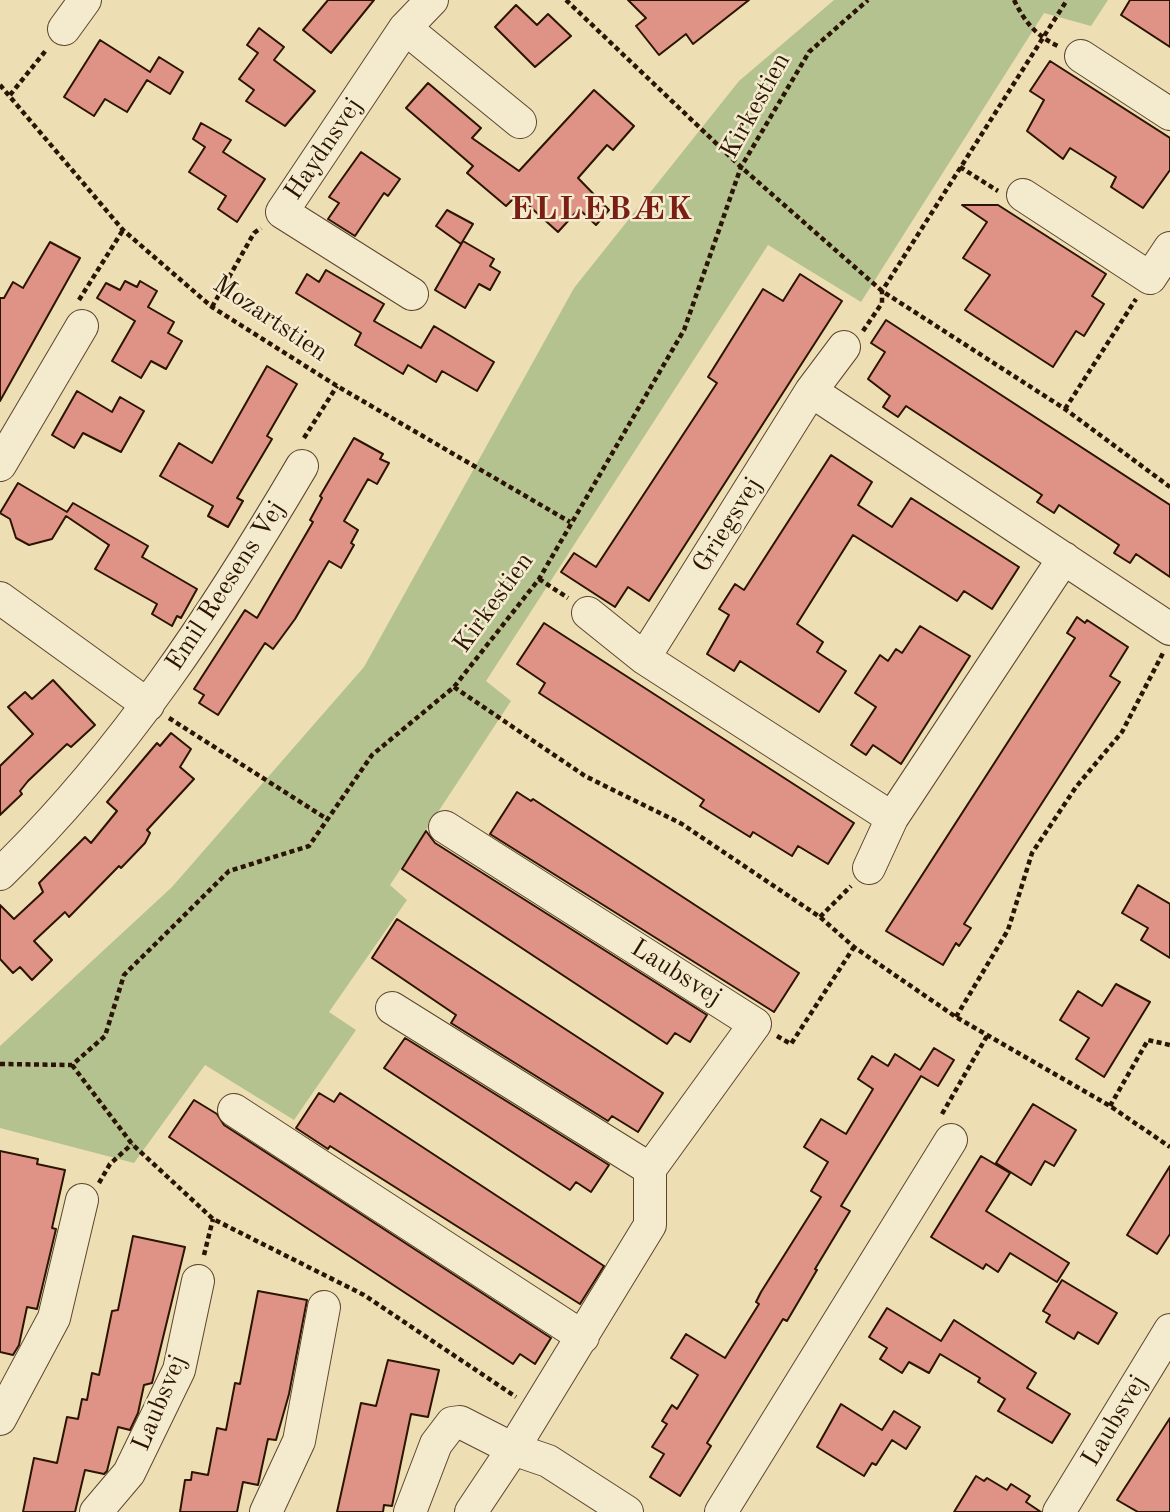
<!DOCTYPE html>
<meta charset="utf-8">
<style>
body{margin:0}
canvas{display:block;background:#eedeb3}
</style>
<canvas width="1170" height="1512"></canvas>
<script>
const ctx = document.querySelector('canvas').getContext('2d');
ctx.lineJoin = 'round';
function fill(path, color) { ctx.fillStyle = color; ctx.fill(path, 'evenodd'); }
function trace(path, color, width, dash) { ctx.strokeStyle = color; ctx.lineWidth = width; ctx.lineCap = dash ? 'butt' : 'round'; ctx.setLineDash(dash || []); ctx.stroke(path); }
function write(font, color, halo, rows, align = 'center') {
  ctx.font = font + ' "Old Standard TT",serif'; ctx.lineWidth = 5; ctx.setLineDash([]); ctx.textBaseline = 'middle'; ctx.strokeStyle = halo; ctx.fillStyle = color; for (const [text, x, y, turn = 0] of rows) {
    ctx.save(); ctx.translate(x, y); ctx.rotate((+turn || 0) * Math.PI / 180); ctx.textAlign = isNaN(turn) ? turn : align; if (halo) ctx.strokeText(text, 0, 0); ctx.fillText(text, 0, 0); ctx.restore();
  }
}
fill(new Path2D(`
 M834 0H1108L1091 26 1044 13 861 302 768 245 486 681 511 701 390 885 407 900 329 1012 356 1030 294 1120 205 1065 134 1163 0 1128V1046L172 887 364 667 574 288 739 81Z`), '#b4c290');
const building = new Path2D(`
 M328 0H374L331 53 303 30Z
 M628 0H749L693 44 686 34 659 55 636 26 646 18Z
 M1130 0H1170V47L1121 15Z
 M516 5 537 25 548 14 571 36 535 67 495 27Z
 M259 28 284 47 274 60 315 91 285 126 246 101 254 90 239 79 258 53 247 45Z
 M100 40 150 72 159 57 183 72 170 94 147 80 127 112 105 99 94 116 64 97Z
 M1050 61 1170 138V170L1143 208 1111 187 1116 177 1070 148 1063 159 1027 131 1044 100 1030 91Z
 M428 83 481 128 472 138 519 171 594 90 634 126 613 150 607 145 578 178 609 210 596 225 579 209 558 232 517 195 506 206 467 173 473 166 406 108Z
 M201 123 231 140 223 152 265 179 237 222 218 209 226 196 189 172 205 147 193 139Z
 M361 152 400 179 388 196 384 193 355 236 328 219 339 203 329 197Z
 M962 205H998L1106 274 1092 296 1104 304 1084 336 1076 331 1053 367 965 310 990 275 963 258 987 222Z
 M447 210 473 224 461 244 436 226Z
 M463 241 494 259 490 266 500 272 490 290 479 284 465 308 435 290Z
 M50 242 80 258 0 401V298H4L13 282 23 288Z
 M326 270 384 304 374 321 421 348 434 326 494 362 477 391 442 371 436 382 408 365 403 374 355 345 361 333 296 293 307 274 319 282Z
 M800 274 842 301 649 601 628 587 615 607 561 572 574 553 596 567 717 383 708 377 763 289 783 301Z
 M125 281 137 287 140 281 157 291 148 307 174 322 168 333 182 341 166 369 151 361 141 378 112 361 135 321 97 298 106 283 120 290Z
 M886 320 1170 505V577L1136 554 1130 563 1114 553 1119 545 1059 505 1054 513 1037 502 1042 495 906 406 898 417 883 407 890 396 868 379 885 352 871 343Z
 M267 366 297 384 267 436 272 439 237 498 243 501 228 527 208 516 213 506 160 476 179 443 212 463Z
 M77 391 112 412 120 397 144 411 121 452 83 433 74 448 52 435Z
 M354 438 383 454 380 459 389 463 377 484 368 479 344 521 358 530 351 543 354 545 341 568 329 561 295 619 273 649 265 643 218 715 199 703 204 695 194 689 245 610 257 618 313 522 310 520 322 498 320 496Z
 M831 455 872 482 858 505 892 527 911 498 1019 567 992 609 964 591 957 601 853 535 797 624 823 642 817 652 846 671 819 712 740 661 734 671 707 654 729 615 719 609 735 584 744 590Z
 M18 483 67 512 73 503 148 546 142 557 197 589 181 618 177 616 172 626 152 614 157 604 95 569 109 545 66 516 52 539 29 545 16 538 10 519 0 513Z
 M1077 617 1085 623 1087 620 1128 647 1110 676 1120 682 964 924 971 928 959 946 956 943 943 965 886 931 1075 638 1067 633Z
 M544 623 854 823 828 864 798 846 792 856 753 832 750 837 700 806 704 800 539 693 545 683 517 664Z
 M920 626 970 656 901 764 873 745 866 755 851 745 876 707 855 693 880 655 888 661 896 649 902 653Z
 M53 680 95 725 71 747 67 744 28 781 20 791 22 794 0 815V766L33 734 8 707 25 692 32 699Z
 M171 733 191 749 180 767 194 779 147 830 150 833 145 843 121 868 119 866 69 917 65 912 34 941 52 960 32 980 20 967 13 973 0 959V905L14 919 43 892 39 883 85 837 91 843 117 811 107 802 157 743 160 746Z
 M517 792 531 801 533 799 799 973 774 1012 490 834Z
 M426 831 435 843 707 1015 690 1042 675 1033 667 1044 402 869Z
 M1138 885 1170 904V958L1141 940 1148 928 1122 913Z
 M397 919 663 1093 638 1132 612 1116 608 1121 451 1023 456 1015 372 958Z
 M1116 984 1150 1002 1104 1077 1076 1059 1089 1038 1060 1020 1078 991 1102 1006Z
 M405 1038 609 1165 591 1192 576 1182 570 1190 384 1068Z
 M934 1048 954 1060 938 1086 921 1076 841 1206 850 1211 815 1269 817 1270 787 1321 783 1319 707 1443 711 1446 680 1496 650 1477 664 1454 652 1447 667 1424 662 1421 672 1405 677 1409 698 1375 671 1358 686 1334 725 1358 759 1304 756 1302 761 1292 821 1197 811 1191 828 1162 804 1147 821 1119 846 1134 873 1089 858 1079 872 1056 888 1066 895 1054 920 1070Z
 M319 1093 334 1102 340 1093 604 1266 580 1304 330 1146 328 1149 296 1128Z
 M194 1100 217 1114 224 1125 551 1338 535 1364 520 1354 513 1364 169 1137Z
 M1033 1104 1076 1130 1054 1166 1045 1161 1031 1185 996 1163Z
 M0 1151 38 1159 37 1164 65 1170 52 1228 56 1229 37 1309 27 1307 19 1345 13 1355 0 1352Z
 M981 1156 1010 1173 986 1211 1069 1263 1057 1282 1010 1253 998 1272 986 1264 983 1269 931 1237Z
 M1170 1166V1234L1157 1254 1127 1235Z
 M133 1236 185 1247 152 1383 144 1385 138 1413 130 1430 118 1427 107 1471 104 1474 85 1470 75 1512H23L34 1458 57 1463 67 1417 78 1419 82 1399 87 1400 92 1373 99 1375 112 1311 118 1310Z
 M1062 1280 1117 1313 1098 1344 1078 1332 1074 1339 1046 1322 1050 1315 1043 1311Z
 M258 1291 307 1300 289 1394 276 1440 268 1439 258 1485 243 1482 237 1512H180L185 1480H191L192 1472 208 1475 217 1428 226 1430 235 1383 240 1384Z
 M887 1308 941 1341 954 1320 1036 1373 1027 1388 1070 1414 1052 1443 998 1411 1005 1399 978 1382 980 1378 940 1354 929 1373 909 1362 902 1373 880 1359 887 1348 869 1337Z
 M388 1360 439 1370 428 1417 411 1414 392 1506 384 1505 383 1512H337L361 1403 376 1406Z
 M841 1404 882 1430 894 1411 920 1427 906 1449 892 1440 876 1465 872 1463 864 1476 817 1447Z
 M1170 1418V1512H1138L1117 1500Z
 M976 1476 984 1481 987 1478 1007 1490 1011 1484 1030 1496 1026 1502 1041 1512H954Z`);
fill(building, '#df9387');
trace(building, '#2b1401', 2);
const minor = new Path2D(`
 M405 28 520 122
 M64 29 85 0
 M1081 56 1170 114
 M1023 195 1150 278 1170 248
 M412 294 282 212 405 28 432 0
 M811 391 1170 629
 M0 465 82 326
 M0 598 148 705
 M588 613 644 658 892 818
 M644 658 811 391 844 347
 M869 868 892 818 1064 558
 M0 874C123 755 216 612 302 466
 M392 1008 650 1169
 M234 1110 583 1337
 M0 1419 54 1318 82 1200
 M96 1512 129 1473 179 1370 198 1281
 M266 1512 299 1441 324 1307
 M410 1512 436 1444 452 1423 460 1422 513 1449 650 1225V1169L755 1024 445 827
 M471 1512 513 1449 548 1461 627 1512
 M721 1512 951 1140
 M1059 1512 1170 1330`);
trace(minor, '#5c462e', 34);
trace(new Path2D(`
 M566 0 741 167 882 291 1065 409 1170 487
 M1014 0C1025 22 1035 35 1058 46
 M0 85 123 230 212 307 337 386 570 522
 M10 95 47 49
 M960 167 998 191
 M79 300 123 230
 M212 307 254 233 261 228
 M863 331 882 303V291L1067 0
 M1065 409 1136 299
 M304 438 337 386
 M539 579 568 598
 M454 687 585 776 682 824 820 917 854 947 956 1017 1110 1106 1170 1147
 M169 718 327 819
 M820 917 851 886
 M956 1017 1008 930 1032 853 1076 787 1122 732 1163 653
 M777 1036 791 1044 854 947
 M0 1064 72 1065 105 1036 124 975 229 871 309 846 372 755 454 687 539 579 684 330 741 167 809 52 868 0
 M72 1065 132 1144 213 1219 364 1295 516 1397
 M1110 1106 1148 1040 1170 1045
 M942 1114 987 1036
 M99 1183 110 1164 132 1144
 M204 1255 213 1219`), '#2b1401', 4.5, [5, 3.5]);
trace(minor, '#f4eace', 32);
write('26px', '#2b1401', '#f4eace', [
 ["Kirkestien",756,106,-61],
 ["Haydnsvej",324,149,-56],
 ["Mozartstien",270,319,34],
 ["Griegsvej",728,525,-58],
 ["Emil Reesens Vej",226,586,-57],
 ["Kirkestien",494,603,-54],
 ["Laubsvej",676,973,32],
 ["Laubsvej",160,1403,-67],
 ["Laubsvej",1115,1421,-59]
]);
ctx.letterSpacing = '2px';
write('bold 33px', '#7a1f14', '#f4eace', [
 ["ELLEBÆK",602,210]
]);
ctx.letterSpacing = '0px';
</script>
